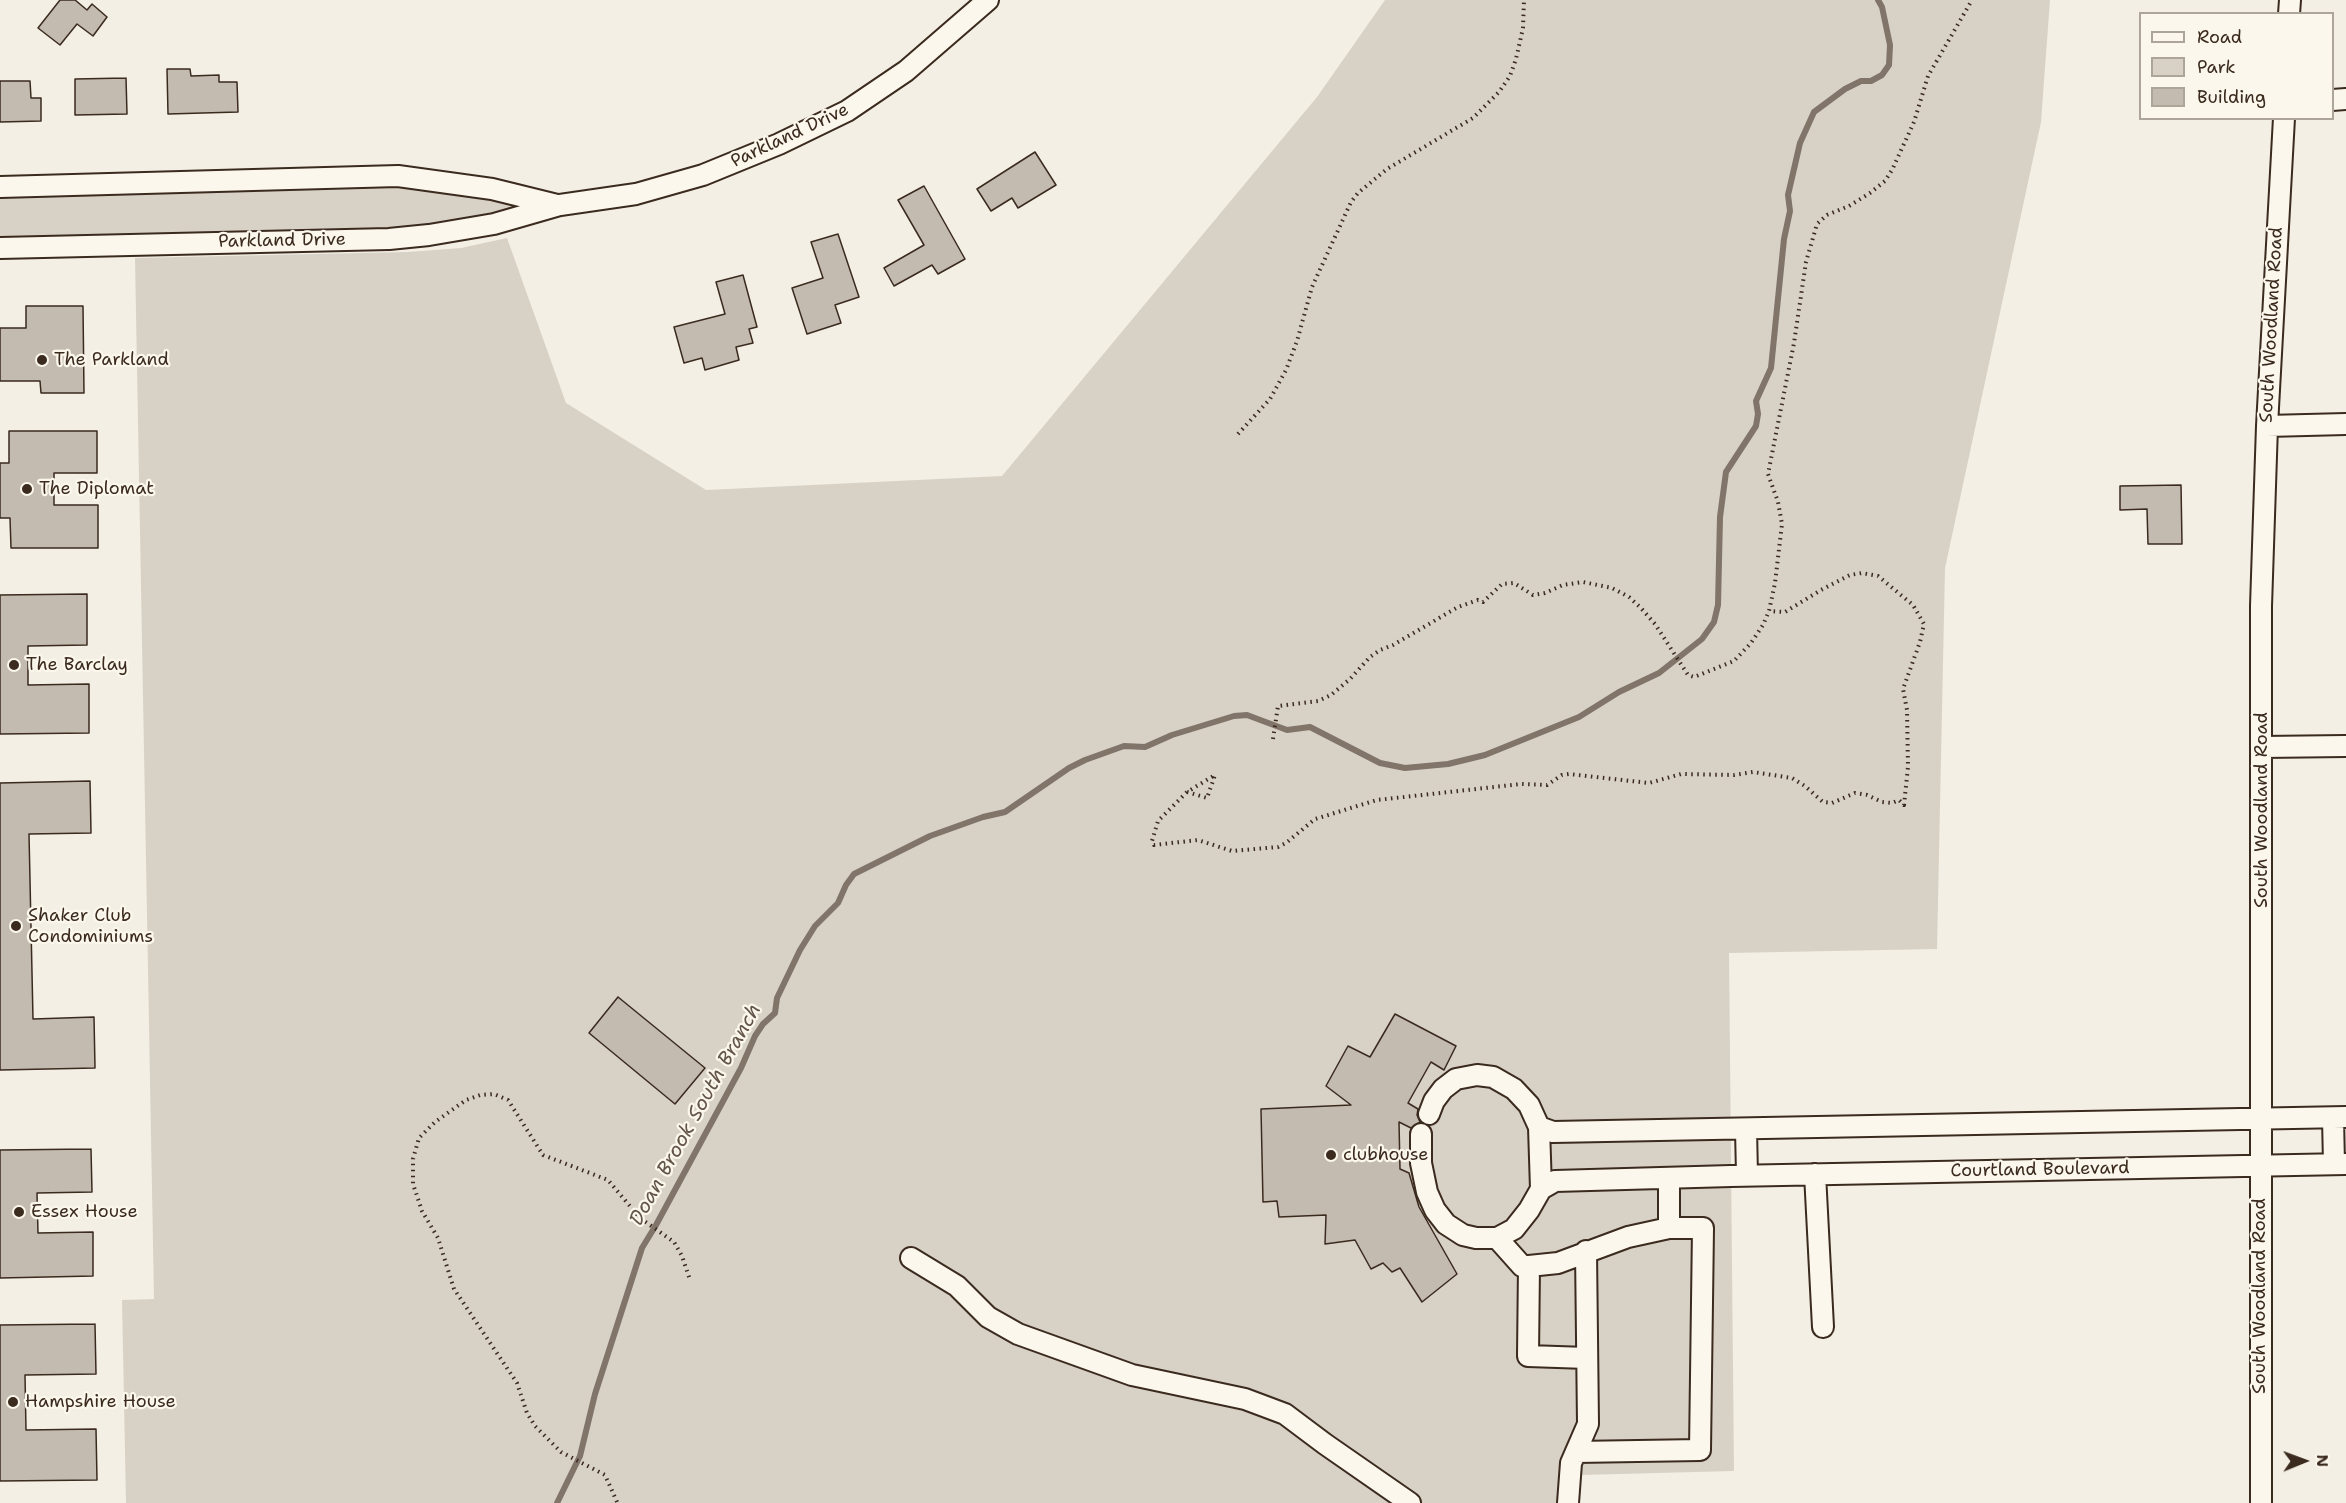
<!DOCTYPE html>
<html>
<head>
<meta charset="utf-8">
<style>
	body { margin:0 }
	#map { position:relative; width:2346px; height:1503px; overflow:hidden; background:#f3efe4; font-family:"Shantell Sans",sans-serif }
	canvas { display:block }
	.legend { position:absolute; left:2139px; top:12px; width:195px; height:108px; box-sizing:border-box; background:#fbf7ec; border:2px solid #aea59a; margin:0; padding:8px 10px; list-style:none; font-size:18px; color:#3b2a1e }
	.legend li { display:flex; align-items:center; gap:12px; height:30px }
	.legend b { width:30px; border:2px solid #aea59a }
	.north { position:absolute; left:2274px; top:1431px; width:60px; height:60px; -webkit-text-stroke:4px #fbf7ec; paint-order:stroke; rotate:89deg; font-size:16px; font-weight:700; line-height:24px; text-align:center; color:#3b2a1e }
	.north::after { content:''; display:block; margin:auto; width:21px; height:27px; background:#3b2a1e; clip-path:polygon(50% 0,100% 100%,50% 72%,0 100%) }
</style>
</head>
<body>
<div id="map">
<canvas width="2346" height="1503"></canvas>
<ul class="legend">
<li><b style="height:8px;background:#fbf7ec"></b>Road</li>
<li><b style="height:16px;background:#d8d1c6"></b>Park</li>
<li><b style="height:16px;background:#c3bbb0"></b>Building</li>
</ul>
<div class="north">N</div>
</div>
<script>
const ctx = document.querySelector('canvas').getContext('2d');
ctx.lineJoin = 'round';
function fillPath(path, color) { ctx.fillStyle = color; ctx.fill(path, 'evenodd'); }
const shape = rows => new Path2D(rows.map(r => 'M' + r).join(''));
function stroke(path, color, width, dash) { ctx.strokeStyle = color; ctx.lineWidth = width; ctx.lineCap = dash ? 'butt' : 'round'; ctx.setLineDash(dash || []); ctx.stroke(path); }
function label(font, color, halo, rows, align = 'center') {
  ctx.font = font + ' "Shantell Sans",sans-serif'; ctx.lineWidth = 4.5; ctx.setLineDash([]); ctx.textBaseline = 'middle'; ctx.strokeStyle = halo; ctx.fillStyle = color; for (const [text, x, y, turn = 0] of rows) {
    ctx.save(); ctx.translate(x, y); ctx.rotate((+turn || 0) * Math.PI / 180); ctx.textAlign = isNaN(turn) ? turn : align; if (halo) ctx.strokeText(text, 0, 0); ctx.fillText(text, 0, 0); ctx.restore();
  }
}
fillPath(shape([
	[1385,0,2050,0,2041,122,1945,568,1937,949,1729,953,1734,1471,1580,1475,1579,1503,126,1503,122,1300,154,1299,135,258,408,252,461,248,507,238,566,403,706,490,1002,476,1317,97],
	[398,176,560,205,429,235,0,248,0,187]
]), '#d8d1c6');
stroke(shape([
	[557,1503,580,1456,595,1394,642,1248,656,1225,741,1068,755,1036,763,1024,775,1013,777,998,800,950,815,926,838,903,846,885,854,874,930,836,983,817,1005,812,1069,768,1085,760,1124,746,1145,747,1172,735,1234,716,1247,715,1287,730,1310,727,1380,763,1405,768,1448,764,1485,755,1579,717,1619,692,1659,673,1702,639,1714,622,1718,605,1720,517,1726,472,1756,426,1758,414,1756,401,1771,368,1784,239,1790,211,1788,195,1800,143,1814,112,1845,89,1861,81,1871,81,1882,75,1889,65,1890,45,1882,7,1878,0]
]), '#817468', 6);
const building = shape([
	[60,0,75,0,87,10,92,4,107,17,93,36,77,24,60,45,38,28,60,0],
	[167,69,190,69,191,76,219,75,219,82,237,82,238,112,168,114,167,69],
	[126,78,127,114,75,115,75,79,126,78],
	[0,81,30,81,31,98,41,98,41,121,0,122,0,81],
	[1035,152,1056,185,1018,208,1012,198,991,211,977,189,1035,152],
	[924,186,965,259,938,274,932,265,894,286,884,268,924,245,898,200,924,186],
	[838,234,859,297,835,305,841,323,807,334,792,288,823,278,811,242,838,234],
	[743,275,757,327,749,329,753,343,736,347,739,360,705,370,702,358,684,363,674,327,725,314,716,282,743,275],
	[26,306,83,306,84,393,41,393,40,381,0,381,0,328,26,328,26,306],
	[9,431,97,431,97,473,54,473,54,505,98,505,98,548,11,548,10,518,0,518,0,463,9,463,9,431],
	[2181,485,2182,544,2148,544,2147,509,2120,510,2120,486,2181,485],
	[87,594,87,645,28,646,28,685,89,684,89,733,0,734,0,595,87,594],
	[90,781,91,833,29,834,33,1019,94,1017,95,1068,0,1070,0,783,90,781],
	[618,997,705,1068,675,1104,589,1033,618,997],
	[1395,1014,1456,1046,1444,1070,1431,1062,1408,1103,1418,1109,1417,1115,1420,1122,1411,1128,1399,1122,1400,1169,1409,1173,1419,1207,1457,1274,1422,1302,1400,1268,1392,1272,1383,1263,1371,1269,1355,1240,1325,1244,1326,1215,1279,1217,1277,1201,1263,1202,1261,1109,1351,1105,1326,1086,1348,1046,1370,1057,1395,1014],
	[91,1149,92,1192,37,1193,38,1233,93,1232,93,1276,0,1278,0,1150,91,1149],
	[95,1324,96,1374,25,1375,26,1430,96,1429,97,1480,0,1481,0,1325,95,1324]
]);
fillPath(building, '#c3bbb0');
stroke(building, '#3b2a1e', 1.5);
const minor = shape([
	[2289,14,2290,0],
	[2332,100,2346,99],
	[0,187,398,176,492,189,557,205],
	[0,248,389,239,429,235,494,224,560,205,636,194,703,175,779,144,847,111,906,71,988,0],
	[2267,426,2346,424],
	[2262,747,2346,746],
	[2333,1118,2334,1164],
	[1539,1127,1553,1132,2346,1117],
	[1746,1129,1747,1175],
	[1421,1134,1421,1163,1427,1192,1435,1210,1446,1224,1463,1235,1476,1238,1497,1238,1514,1229,1529,1210,1541,1189,1539,1127,1529,1105,1514,1089,1493,1077,1477,1075,1456,1079,1443,1089,1434,1101,1429,1114],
	[1815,1174,1823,1327],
	[1541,1189,1555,1181,1731,1176,2346,1164],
	[1497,1238,1522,1266,1529,1266,1558,1263,1628,1237,1669,1228,1669,1178],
	[911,1258,957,1286,988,1317,1018,1334,1132,1375,1245,1399,1285,1414,1325,1444,1410,1503],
	[1529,1266,1528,1356,1587,1358],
	[1576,1452,1700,1450,1703,1228,1669,1228],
	[1568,1503,1571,1463,1588,1424,1586,1251],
	[2261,1503,2261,606,2267,426,2284,118]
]);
stroke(minor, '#3b2a1e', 24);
stroke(shape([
	[1238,434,1270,399,1286,370,1297,341,1312,287,1351,202,1358,193,1387,169,1473,118,1499,92,1510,76,1516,59,1523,28,1524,0],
	[1273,739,1278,706,1318,701,1331,695,1350,679,1370,657,1380,650,1393,645,1458,607,1478,600,1483,602,1502,584,1514,583,1533,595,1545,593,1563,585,1583,582,1612,588,1629,597,1640,607,1655,624,1688,675,1694,677,1734,661,1751,643,1763,625,1769,611,1775,583,1782,524,1778,502,1768,474,1794,343,1806,262,1817,224,1827,215,1849,206,1870,193,1885,181,1892,170,1914,122,1928,76,1972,0],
	[1187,792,1207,798,1215,775,1187,792,1158,821,1152,841,1154,845,1198,840,1232,851,1278,847,1286,843,1315,819,1377,800,1521,784,1547,785,1562,775,1569,774,1649,783,1681,774,1734,775,1753,772,1792,778,1805,786,1823,802,1832,803,1855,793,1867,795,1882,802,1892,803,1899,800,1904,805,1908,767,1907,710,1903,689,1920,642,1924,624,1913,605,1878,576,1862,573,1850,575,1821,590,1785,612,1769,611],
	[617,1502,605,1475,561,1452,535,1426,527,1413,517,1383,454,1289,438,1238,422,1211,413,1184,413,1159,419,1138,435,1122,466,1100,480,1095,494,1094,508,1100,543,1155,608,1180,640,1218,674,1242,682,1256,690,1280]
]), '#3b2a1e', 4, [1.5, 4.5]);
stroke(minor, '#fbf7ec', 20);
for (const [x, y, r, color] of [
	[42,360,6,"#3b2a1e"],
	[27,489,6,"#3b2a1e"],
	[14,665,6,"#3b2a1e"],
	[16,926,6,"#3b2a1e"],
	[1331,1155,6,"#3b2a1e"],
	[19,1212,6,"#3b2a1e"],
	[13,1402,6,"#3b2a1e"]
]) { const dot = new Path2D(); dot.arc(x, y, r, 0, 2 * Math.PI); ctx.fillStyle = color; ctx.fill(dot); stroke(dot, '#fbf7ec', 2); }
label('18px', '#3b2a1e', '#fbf7ec', [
	["Parkland Drive",790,136,-25],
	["Parkland Drive",282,241,-1],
	["South Woodland Road",2272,325,-87],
	["South Woodland Road",2262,810,-90],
	["Courtland Boulevard",2040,1170,-1],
	["South Woodland Road",2260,1296,-90]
]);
label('18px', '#3b2a1e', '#fbf7ec', [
	["The Parkland",54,360],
	["The Diplomat",39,489],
	["The Barclay",26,665],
	["Shaker Club",28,916],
	["Condominiums",28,937],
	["clubhouse",1343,1155],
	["Essex House",31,1212],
	["Hampshire House",25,1402]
], 'left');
label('italic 20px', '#645549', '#fbf7ec', [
	["Doan Brook South Branch",696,1115,-61]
]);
</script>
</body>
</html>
